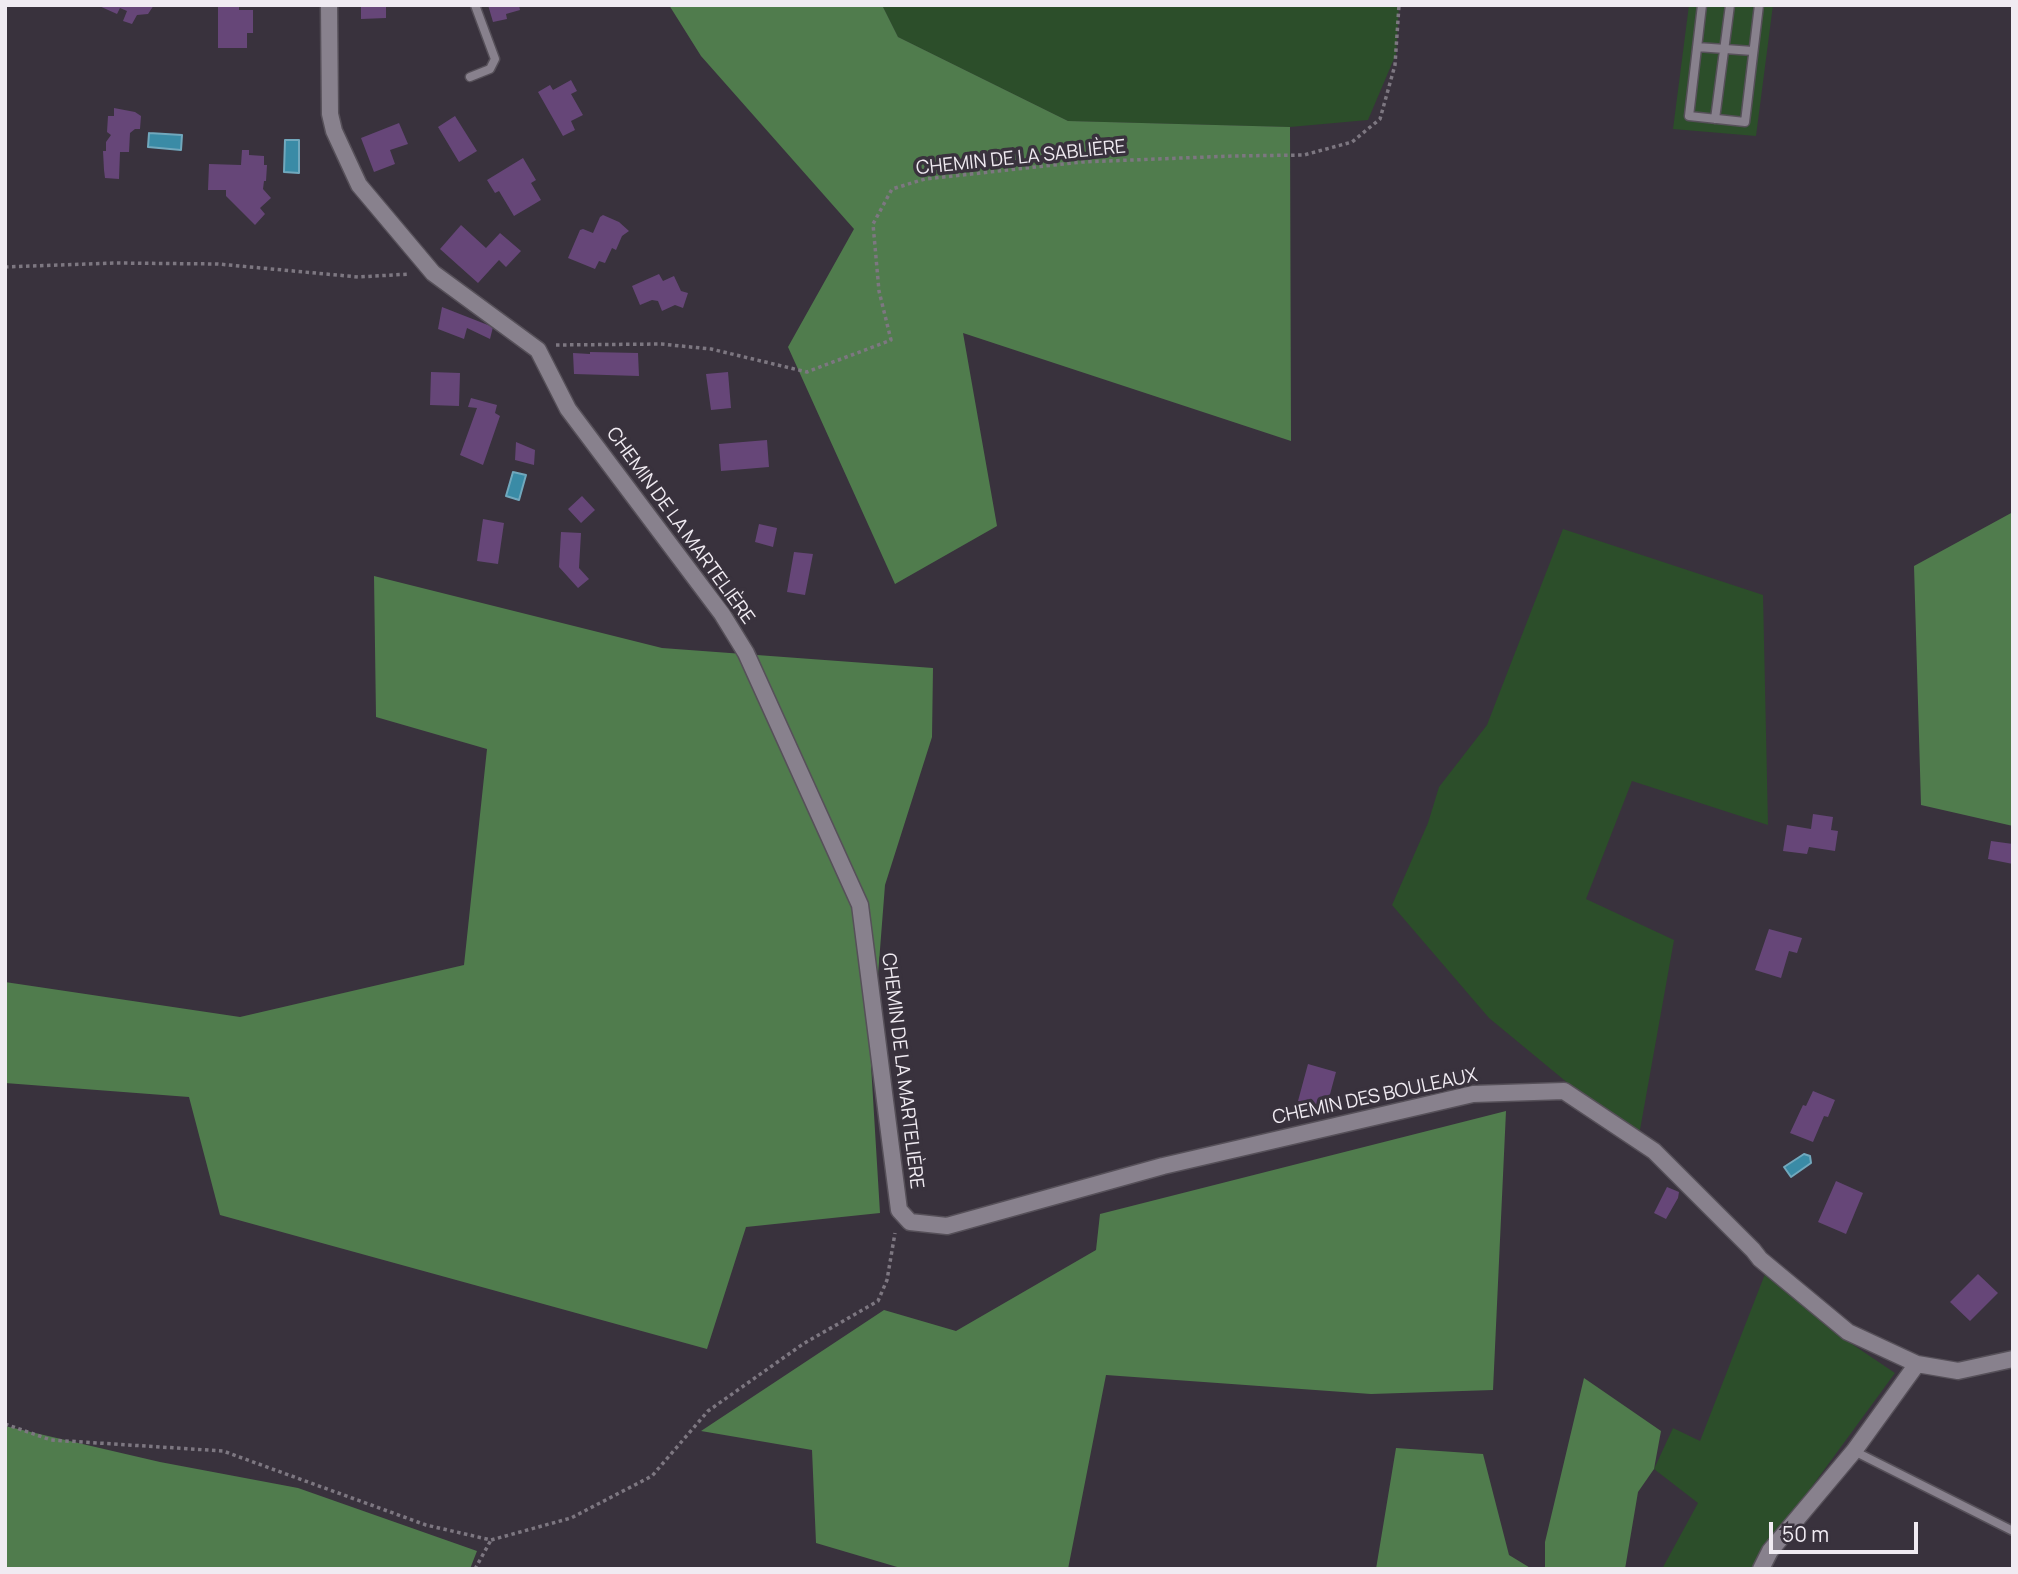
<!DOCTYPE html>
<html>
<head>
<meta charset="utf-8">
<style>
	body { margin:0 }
	#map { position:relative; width:2018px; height:1574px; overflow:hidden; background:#39323d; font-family:Manrope,sans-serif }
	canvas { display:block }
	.frame { position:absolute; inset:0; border:7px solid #f0ebf2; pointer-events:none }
	.scale { position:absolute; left:1769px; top:1522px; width:149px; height:32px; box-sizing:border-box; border:4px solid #f0ebf2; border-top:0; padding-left:9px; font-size:21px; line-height:24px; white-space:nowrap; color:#f0ebf2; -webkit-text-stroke:5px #39323d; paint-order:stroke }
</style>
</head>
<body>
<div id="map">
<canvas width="2018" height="1574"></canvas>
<div class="frame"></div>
<div class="scale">50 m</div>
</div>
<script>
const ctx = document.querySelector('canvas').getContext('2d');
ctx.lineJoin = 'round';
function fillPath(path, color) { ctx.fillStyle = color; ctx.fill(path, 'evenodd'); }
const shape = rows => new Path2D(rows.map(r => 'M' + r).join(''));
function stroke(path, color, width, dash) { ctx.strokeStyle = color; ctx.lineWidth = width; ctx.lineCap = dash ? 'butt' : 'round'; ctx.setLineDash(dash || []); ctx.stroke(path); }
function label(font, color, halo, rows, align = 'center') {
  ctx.font = font + ' Manrope,sans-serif'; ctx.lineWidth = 7; ctx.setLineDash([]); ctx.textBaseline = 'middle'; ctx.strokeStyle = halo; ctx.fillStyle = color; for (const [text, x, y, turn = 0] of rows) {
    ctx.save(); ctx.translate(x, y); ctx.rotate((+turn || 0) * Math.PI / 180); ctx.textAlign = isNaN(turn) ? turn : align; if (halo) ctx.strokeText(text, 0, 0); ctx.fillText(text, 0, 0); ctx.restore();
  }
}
fillPath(shape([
	[882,5,1399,5,1396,54,1368,120,1290,127,1068,121,898,37],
	[1689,5,1773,5,1756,136,1673,129],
	[1563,529,1763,595,1768,825,1632,781,1586,899,1674,940,1638,1141,1489,1018,1392,905,1428,823,1439,787,1487,725],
	[1765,1274,1840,1336,1895,1373,1764,1552,1754,1569,1662,1569,1698,1503,1654,1469,1673,1428,1700,1441]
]), '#2c4e2a');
fillPath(shape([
	[669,5,882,5,898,37,1068,121,1290,127,1291,441,963,333,997,526,895,584,788,347,854,229,701,56],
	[2013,512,2013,826,1921,805,1914,566],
	[374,576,662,648,933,668,932,737,885,885,871,1065,880,1213,746,1227,707,1349,220,1215,189,1097,5,1083,5,982,240,1017,464,965,487,749,376,717],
	[1506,1111,1493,1390,1371,1394,1106,1375,1068,1569,904,1569,816,1543,812,1450,701,1431,884,1310,956,1331,1096,1250,1100,1214],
	[1584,1378,1661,1431,1654,1469,1638,1492,1625,1569,1545,1569,1545,1542],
	[5,1426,160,1462,298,1488,477,1551,470,1569,5,1569],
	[1396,1448,1483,1454,1509,1555,1532,1569,1376,1569]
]), '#507c4d');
const water = shape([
	[149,133,182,135,181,150,148,147,149,133],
	[285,140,299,140,299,173,284,172,285,140],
	[513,472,526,475,519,500,506,496,513,472],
	[1804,1154,1810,1156,1811,1163,1791,1177,1784,1167,1804,1154]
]);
fillPath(water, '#3a8ba6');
stroke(water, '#71a8bd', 2);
fillPath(shape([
	[97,5,154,5,148,14,137,15,132,24,123,21,127,11,120,8,117,14],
	[218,5,239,5,239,10,253,10,253,33,247,33,247,48,218,48],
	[361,5,386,5,386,18,361,19],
	[488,5,519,5,520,10,506,14,507,19,493,22],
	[571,80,577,91,571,94,583,115,571,121,575,130,563,136,538,92,550,85,553,90],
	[114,108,135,112,141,116,140,129,135,129,130,133,129,152,120,152,119,179,105,178,104,170,103,151,106,151,106,142,111,135,107,132,108,116,114,116],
	[455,116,477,151,459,162,438,127],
	[399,123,408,144,390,150,395,164,374,172,361,138],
	[242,150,249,150,249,155,264,156,264,165,267,165,266,181,264,181,263,189,271,198,260,208,265,214,255,225,226,196,226,190,208,190,209,164,241,165],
	[523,158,536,180,531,183,541,200,514,216,499,191,495,193,487,180],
	[603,215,619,222,629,231,622,236,616,250,612,248,605,263,599,261,595,269,568,258,580,230,583,229,593,233,600,217],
	[461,225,486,248,500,233,521,251,506,267,499,260,478,283,440,249],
	[659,274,663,281,674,276,681,291,688,293,683,308,675,305,662,311,658,301,652,300,640,305,632,286],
	[442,307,493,327,490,339,467,328,464,339,438,329],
	[590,352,638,353,639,376,574,374,573,353,590,354],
	[431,372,460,373,459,406,430,405],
	[728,372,731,408,711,410,706,374],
	[471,398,497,405,495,413,500,416,483,465,460,455,477,408,468,407],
	[767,440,769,467,721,471,719,444],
	[516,442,535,450,534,465,515,460],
	[582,496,595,510,581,523,568,509],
	[483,519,504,523,498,564,477,561],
	[759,524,777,528,773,547,755,542],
	[561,532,581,533,579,568,589,579,578,588,559,567],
	[794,552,813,554,805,595,787,592],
	[1813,814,1833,817,1831,830,1838,831,1835,851,1809,847,1807,854,1783,851,1787,825,1811,829],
	[1991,841,2013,844,2013,864,1988,859],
	[1769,929,1802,938,1797,953,1789,951,1781,978,1755,970],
	[1308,1064,1336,1072,1326,1109,1298,1101],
	[1813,1091,1835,1100,1828,1117,1824,1116,1813,1142,1790,1133,1803,1105,1806,1106],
	[1836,1181,1863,1193,1846,1234,1818,1222],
	[1667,1187,1679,1192,1678,1198,1666,1219,1654,1213],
	[1978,1274,1998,1293,1970,1321,1950,1302]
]), '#664678');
const lane = shape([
	[1702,5,1689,116,1745,122,1759,5],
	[1697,47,1753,51],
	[470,77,490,69,495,59,475,5],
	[1715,119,1730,5],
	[1854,1451,2013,1531]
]);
const street = shape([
	[329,5,330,114,334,131,359,185,433,273,538,350,568,409,722,614,746,653,860,905,899,1210,910,1222,947,1226,1163,1166,1473,1094,1564,1091,1654,1151,1753,1250,1760,1259,1848,1332,1917,1364,1958,1371,2013,1359],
	[1761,1569,1770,1551,1854,1451,1917,1364]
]);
stroke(lane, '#565059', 11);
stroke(street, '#565059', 19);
stroke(shape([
	[5,267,116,263,218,264,358,277,410,274],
	[556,345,661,344,711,349,807,372,891,340,879,291,873,224,892,189,925,179,1082,162,1232,156,1304,155,1352,142,1380,119,1395,65,1399,5],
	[5,1424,51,1440,223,1451,426,1525,491,1540,571,1518,652,1476,708,1411,803,1344,878,1301,887,1280,895,1233],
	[475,1569,491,1540]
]), '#7d7781', 3.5, [3.5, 3.5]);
stroke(lane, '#88818d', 8);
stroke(street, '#88818d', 16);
label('19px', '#f0ebf2', '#39323d', [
	["CHEMIN DE LA SABLIÈRE",1021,158,-6],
	["CHEMIN DE LA MARTELIÈRE",680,526,54],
	["CHEMIN DE LA MARTELIÈRE",902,1071,83],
	["CHEMIN DES BOULEAUX",1375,1097,-12]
]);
</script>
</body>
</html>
